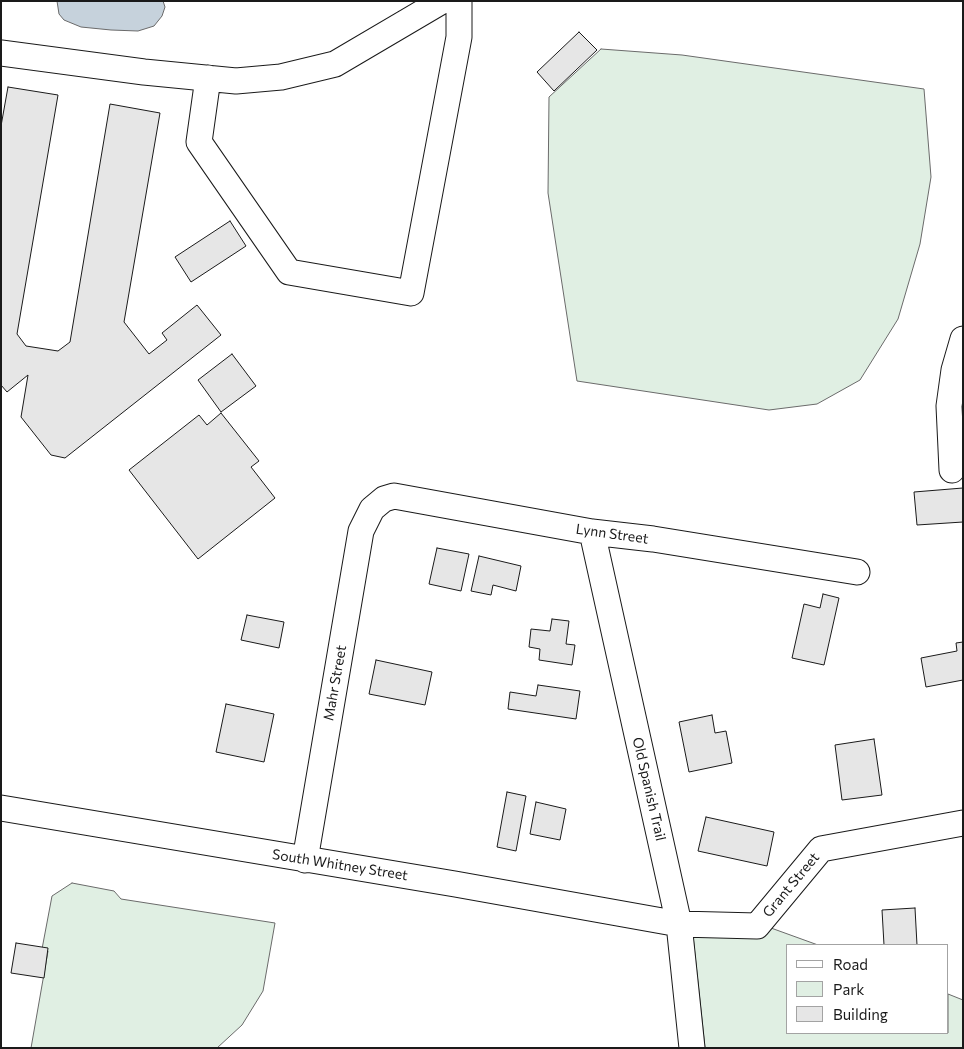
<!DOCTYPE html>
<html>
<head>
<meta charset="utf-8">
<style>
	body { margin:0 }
	#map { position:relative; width:964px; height:1049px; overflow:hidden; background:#fff; font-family:Commissioner,sans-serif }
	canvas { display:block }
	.frame { position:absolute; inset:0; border:2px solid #1a1a1a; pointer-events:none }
	.legend { position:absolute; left:786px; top:944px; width:162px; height:90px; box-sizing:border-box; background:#fff; border:1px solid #a3a3a3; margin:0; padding:6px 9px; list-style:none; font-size:15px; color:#1a1a1a }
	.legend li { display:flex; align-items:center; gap:10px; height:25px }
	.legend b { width:25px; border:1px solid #a3a3a3 }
</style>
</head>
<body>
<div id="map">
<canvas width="964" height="1049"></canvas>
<div class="frame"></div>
<ul class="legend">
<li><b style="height:6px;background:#fff"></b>Road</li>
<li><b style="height:14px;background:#e0efe3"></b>Park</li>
<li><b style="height:14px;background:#e6e6e6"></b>Building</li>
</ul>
</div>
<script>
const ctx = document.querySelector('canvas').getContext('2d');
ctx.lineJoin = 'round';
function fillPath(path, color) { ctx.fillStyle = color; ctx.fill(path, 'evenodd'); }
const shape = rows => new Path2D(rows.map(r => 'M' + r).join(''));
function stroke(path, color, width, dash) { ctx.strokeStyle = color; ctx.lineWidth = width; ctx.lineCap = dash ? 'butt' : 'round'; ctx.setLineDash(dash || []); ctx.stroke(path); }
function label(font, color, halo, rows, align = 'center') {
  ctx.font = font + ' Commissioner,sans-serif'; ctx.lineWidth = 4; ctx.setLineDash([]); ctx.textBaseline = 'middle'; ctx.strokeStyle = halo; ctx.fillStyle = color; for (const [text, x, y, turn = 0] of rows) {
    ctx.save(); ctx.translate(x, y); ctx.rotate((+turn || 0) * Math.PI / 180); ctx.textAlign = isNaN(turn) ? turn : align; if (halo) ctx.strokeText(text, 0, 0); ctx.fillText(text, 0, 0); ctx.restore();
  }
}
const green = shape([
	[601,49,682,55,924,89,931,177,920,244,898,319,860,380,817,404,769,410,577,381,548,193,549,97,601,49],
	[72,883,114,891,121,899,275,923,263,991,242,1025,217,1048,31,1048,48,951,42,949,52,896,72,883],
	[771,928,818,945,788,945,788,1033,948,1033,948,994,963,1000,963,1048,705,1048,693,936,771,928]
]);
fillPath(green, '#e0efe3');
stroke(green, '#6a6a6a', 1);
const water = shape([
	[57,1,163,1,165,7,162,16,154,26,138,31,111,30,81,27,64,20,59,14,57,1]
]);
fillPath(water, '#c6d2dc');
stroke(water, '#6a6a6a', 1);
const building = shape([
	[579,32,597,50,554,91,537,72,579,32],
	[8,87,58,95,17,334,26,346,58,351,70,342,110,104,160,113,124,322,149,354,167,340,162,333,197,305,221,335,65,458,51,455,21,417,28,375,7,392,1,385,1,126,8,87],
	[230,221,246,246,191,282,175,257,230,221],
	[232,354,256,386,221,412,198,380,232,354],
	[221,413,259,461,251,467,275,498,198,559,129,470,199,415,207,425,221,413],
	[963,488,963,522,917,525,914,492,963,488],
	[437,548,469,554,461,591,429,584,437,548],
	[479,556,521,566,516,591,493,585,491,595,471,591,479,556],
	[823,594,839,598,824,665,792,658,804,604,820,608,823,594],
	[247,615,284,622,279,648,241,640,247,615],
	[552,619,569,621,566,644,575,645,572,665,539,660,540,649,529,647,531,629,550,631,552,619],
	[963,642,963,680,926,687,921,658,957,651,956,643,963,642],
	[376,660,432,672,425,705,369,694,376,660],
	[538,685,580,691,576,719,508,709,510,692,536,696,538,685],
	[226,704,274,714,264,762,216,752,226,704],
	[712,715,715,733,726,731,732,763,689,772,679,722,712,715],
	[874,739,882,795,842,800,835,745,874,739],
	[507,792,526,796,516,851,497,847,507,792],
	[536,802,566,809,560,840,530,834,536,802],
	[706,817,774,832,767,866,698,851,706,817],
	[915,908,917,945,884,945,882,910,915,908],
	[16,943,48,948,44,978,11,973,16,943]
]);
fillPath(building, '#e6e6e6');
stroke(building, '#1a1a1a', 1);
const minor = shape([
	[1,53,144,72,236,81,281,77,335,64,442,1],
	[208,78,199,142,289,272,411,293,459,37,459,1],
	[952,470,949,406,954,370,963,339],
	[592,532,679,924,692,1048],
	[1,808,455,884,679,924,757,926,821,849,963,823],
	[305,860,361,531,372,509,384,499,394,496,592,532,653,539,857,572]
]);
stroke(minor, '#1a1a1a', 27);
stroke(minor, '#fff', 25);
label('14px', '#1a1a1a', '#fff', [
	["Lynn Street",612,534,8],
	["Mahr Street",335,683,-80],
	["Old Spanish Trail",649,789,77],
	["South Whitney Street",340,865,9],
	["Grant Street",791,885,-50]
]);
</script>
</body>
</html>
